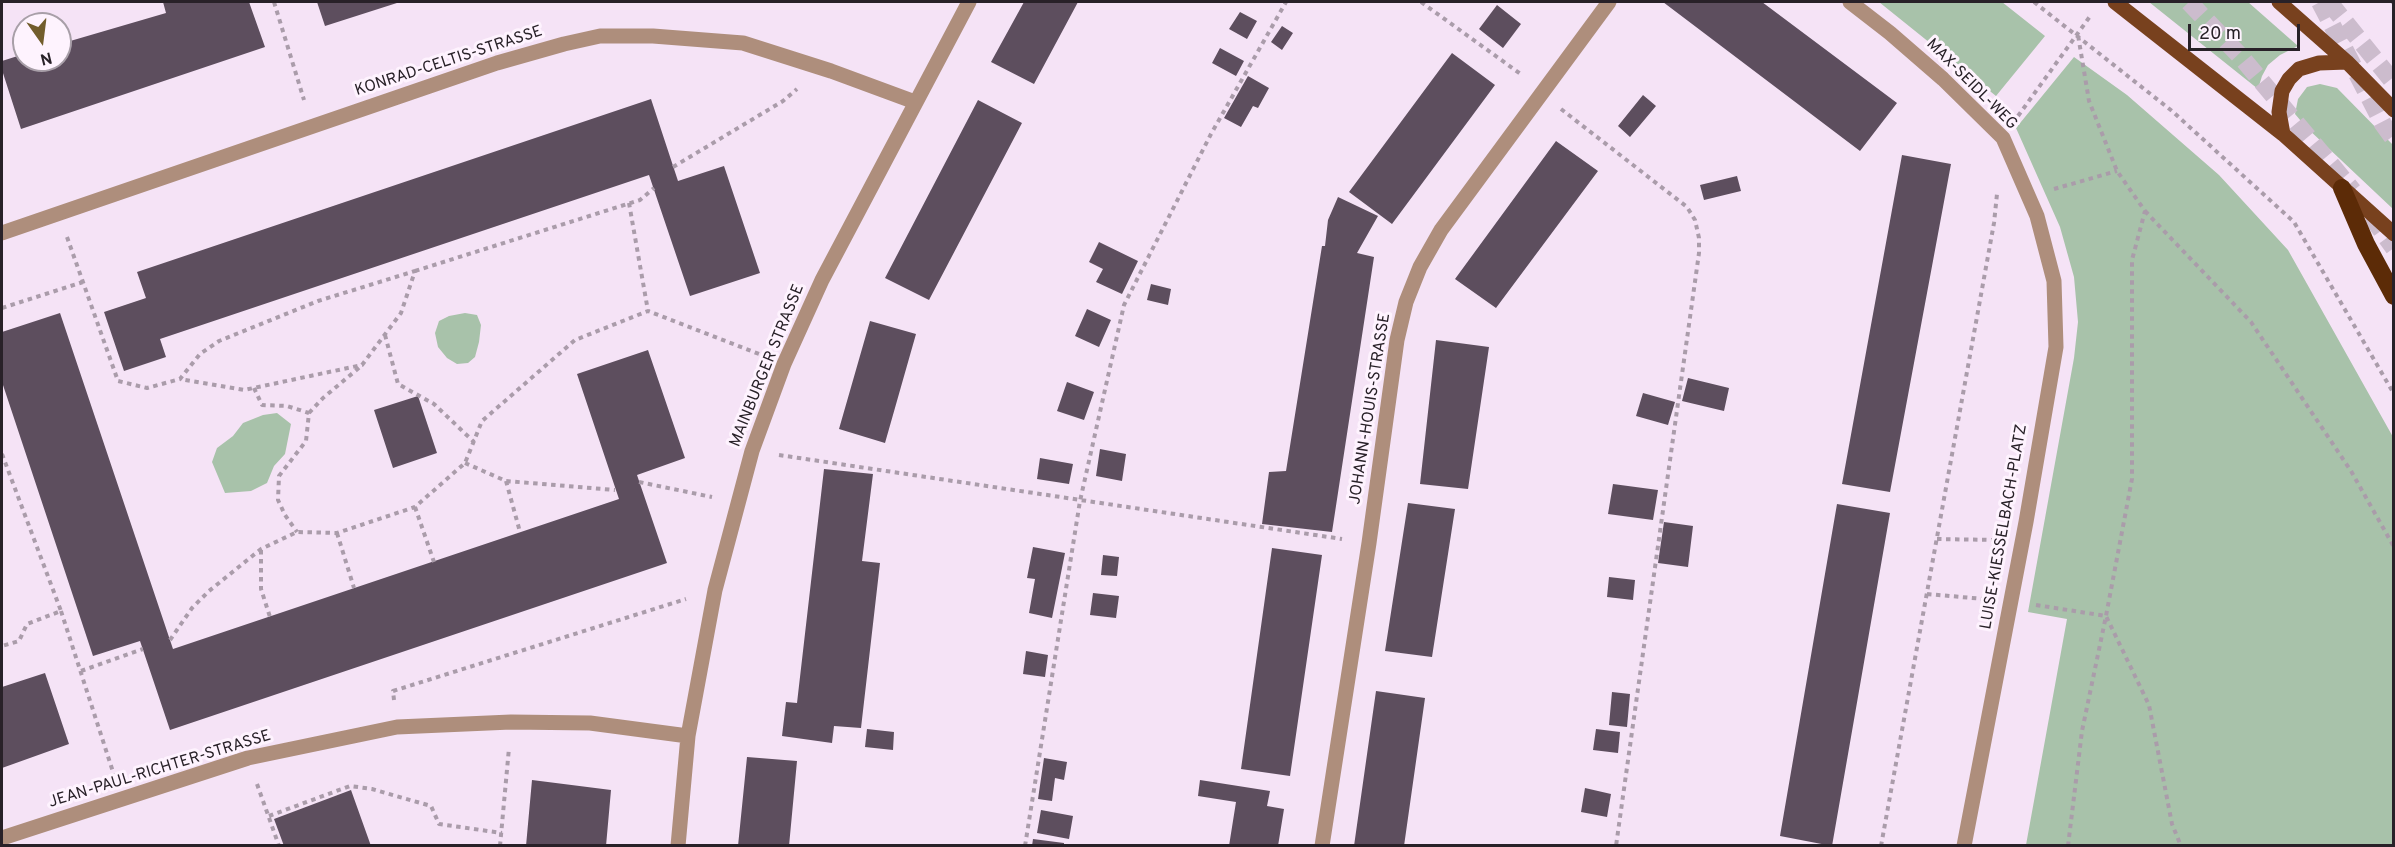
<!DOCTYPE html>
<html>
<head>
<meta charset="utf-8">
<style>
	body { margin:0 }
	#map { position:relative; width:2395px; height:847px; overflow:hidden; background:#f5e3f6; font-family:Overpass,sans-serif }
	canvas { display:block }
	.frame { position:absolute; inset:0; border:3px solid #282128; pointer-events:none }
	.north { position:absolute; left:12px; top:12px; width:60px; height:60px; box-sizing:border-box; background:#fef3fe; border:2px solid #a89fa8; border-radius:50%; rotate:166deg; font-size:16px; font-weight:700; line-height:24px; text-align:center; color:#282128 }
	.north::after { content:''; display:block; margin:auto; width:21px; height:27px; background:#725d2c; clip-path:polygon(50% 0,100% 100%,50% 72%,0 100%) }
	.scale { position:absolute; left:2188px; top:24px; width:112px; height:27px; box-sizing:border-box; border:3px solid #282128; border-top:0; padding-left:8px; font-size:18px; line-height:21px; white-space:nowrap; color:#282128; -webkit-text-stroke:4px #fef3fe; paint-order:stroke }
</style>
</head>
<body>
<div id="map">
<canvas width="2395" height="847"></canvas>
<div class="frame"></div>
<div class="north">N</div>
<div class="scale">20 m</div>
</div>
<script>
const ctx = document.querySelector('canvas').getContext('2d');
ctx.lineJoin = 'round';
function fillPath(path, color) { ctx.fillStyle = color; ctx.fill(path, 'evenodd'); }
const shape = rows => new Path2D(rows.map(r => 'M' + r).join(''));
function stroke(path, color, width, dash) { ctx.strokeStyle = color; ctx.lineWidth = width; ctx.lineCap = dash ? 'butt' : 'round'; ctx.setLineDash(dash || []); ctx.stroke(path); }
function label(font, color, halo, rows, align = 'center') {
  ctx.font = font + ' Overpass,sans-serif'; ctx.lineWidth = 6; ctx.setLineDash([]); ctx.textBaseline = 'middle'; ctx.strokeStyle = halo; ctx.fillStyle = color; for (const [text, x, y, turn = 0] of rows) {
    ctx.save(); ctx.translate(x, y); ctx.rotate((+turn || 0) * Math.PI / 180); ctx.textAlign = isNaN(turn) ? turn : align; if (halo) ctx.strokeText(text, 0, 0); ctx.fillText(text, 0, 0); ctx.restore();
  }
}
fillPath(shape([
	[1879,2,2002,2,2045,36,1996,96],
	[2149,2,2248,2,2298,46,2280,55,2268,65,2262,76,2258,89],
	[2074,57,2127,95,2219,175,2288,250,2393,437,2393,845,2026,845,2067,619,2028,612,2074,358,2078,322,2074,277,2060,227,2016,128],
	[2320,84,2337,88,2393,145,2393,209,2306,127,2295,114,2298,99,2307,87],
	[465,313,477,315,481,325,479,342,475,357,468,363,457,364,447,358,438,347,435,333,439,321,449,316],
	[277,413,291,424,285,454,274,466,267,483,251,491,225,493,212,462,217,448,233,436,243,423,263,415]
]), '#a8c2aa');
fillPath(shape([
	[163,2,249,2,265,47,21,129,2,70,2,61,24,54,24,60,60,60,60,44,166,13],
	[317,2,400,2,325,26],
	[1024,2,1078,2,1034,84,991,62],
	[1663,2,1762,2,1897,103,1860,151],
	[1497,5,1521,24,1503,48,1479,29],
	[1240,12,1257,21,1247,39,1229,29],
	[1282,26,1293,33,1282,50,1271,42],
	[1220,48,1244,61,1236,76,1212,63],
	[1452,53,1495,85,1392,224,1349,192],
	[1248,76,1269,88,1258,108,1253,106,1241,127,1224,118],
	[1643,95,1656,106,1630,137,1618,126],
	[651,99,678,181,724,166,760,273,690,296,649,175,160,339,166,357,124,371,104,312,146,298,137,272],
	[978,100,1022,123,929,300,885,278],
	[1556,141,1598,171,1496,308,1455,279],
	[1902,155,1951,164,1890,492,1842,484],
	[1737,176,1741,191,1704,200,1700,185],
	[1338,197,1378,216,1357,253,1374,257,1332,532,1262,524,1269,472,1286,471,1322,246,1325,246,1328,220],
	[1099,242,1138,261,1122,294,1096,282,1103,269,1089,262],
	[1151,284,1171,289,1168,305,1147,300],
	[1087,309,1111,320,1099,347,1075,336],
	[60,313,173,649,619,499,577,374,648,350,685,458,637,475,667,563,170,730,140,641,93,656,2,382,2,332],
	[870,321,916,334,885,443,839,429],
	[1436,340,1489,347,1468,489,1420,484],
	[1688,378,1729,388,1724,411,1682,401],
	[1067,382,1094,392,1084,420,1057,411],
	[1643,393,1675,402,1668,425,1636,416],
	[418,396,437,453,393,468,374,410],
	[1100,449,1126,454,1122,481,1096,476],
	[1040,458,1073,464,1069,484,1037,479],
	[824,469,873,474,862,561,880,563,861,728,834,726,832,743,782,736,786,702,797,703],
	[1613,484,1658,490,1653,520,1608,514],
	[1408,503,1455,509,1432,657,1385,651],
	[1837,504,1890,513,1832,846,1780,836],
	[1664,522,1693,526,1688,567,1658,563],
	[1033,547,1065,553,1052,618,1029,613,1035,579,1027,578],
	[1272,548,1322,555,1290,776,1241,769],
	[1103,555,1119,557,1117,576,1101,575],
	[1609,577,1635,580,1633,600,1607,597],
	[1093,593,1119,596,1116,618,1090,615],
	[1026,651,1048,655,1045,677,1023,674],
	[45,673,69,744,2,768,2,687],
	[1376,691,1425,698,1404,846,1354,846],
	[1612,692,1630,694,1627,727,1609,725],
	[867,729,894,732,893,750,865,747],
	[1596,729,1620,732,1618,753,1593,750],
	[747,757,797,761,789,846,738,846],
	[1044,758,1067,762,1064,780,1055,778,1052,801,1038,799],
	[532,780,611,790,606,846,526,846],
	[1200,780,1270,791,1267,806,1284,809,1278,846,1229,846,1236,802,1198,796],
	[1585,788,1611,794,1607,817,1581,812],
	[351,790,371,846,284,846,274,819],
	[1041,810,1073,816,1069,839,1037,833],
	[1033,839,1064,843,1064,846,1032,846]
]), '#5d4e5e');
stroke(shape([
	[2189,2,2242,58,2353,191],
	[2320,2,2383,124,2394,139],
	[2329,2,2394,83],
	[2371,216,2394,248]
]), '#ccbccd', 18, [18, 9]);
stroke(shape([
	[274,2,304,100],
	[1421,2,1522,75],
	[2034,2,2172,111,2294,222,2394,394],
	[2392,2,2394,3],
	[1561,109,1687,207,1695,220,1699,238,1699,253,1616,846],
	[2018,116,2091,15],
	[673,167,783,101,797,89],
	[2054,189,2117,171],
	[629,203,648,311],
	[2145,211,2251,322,2351,471,2394,547],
	[67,237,118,381,147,388,180,379,200,354,219,341,318,301,415,271,401,313,362,365,244,390,180,379],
	[415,271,640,200,654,188],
	[2,308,83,282],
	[385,335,398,384,434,404,474,442],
	[254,388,262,405,287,406,309,413,306,441,279,476,278,500,285,515,297,532],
	[309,413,323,398,360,367],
	[2,454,61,611,27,624,19,641,2,646],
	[779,455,1342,539],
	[465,463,506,481,615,490],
	[506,481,520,532],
	[639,482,712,497],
	[415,507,434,562],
	[337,533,354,588],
	[1937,539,1996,540],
	[261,550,261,589,270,617],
	[1927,594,1984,599],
	[2036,605,2106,616,2149,705,2172,824,2181,846],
	[61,611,114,775],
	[170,640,192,608,209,591,261,549,297,532,337,533,415,507,465,463,482,421,575,340,648,311,759,354],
	[81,671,143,649],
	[394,700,393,691,686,599],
	[257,784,279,846],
	[269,816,350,786,372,789,431,806,439,824,502,833],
	[500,846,509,748],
	[1025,846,1080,501,1124,305,1211,134,1286,2],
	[1881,846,1994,223,1997,194],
	[2068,846,2082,731,2106,616,2132,479,2132,260,2145,211,2117,171,2089,101,2078,35]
]), '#aa9caa', 4, [4.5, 4.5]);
stroke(shape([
	[1850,2,1890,33,1943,79,2003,138,2037,216,2054,281,2056,347,2026,522,1964,846],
	[2,233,497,63,564,44,600,36,653,36,743,43,831,71,915,102],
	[2,838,248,758,397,727,511,722,590,723,688,736],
	[678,846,688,736,715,590,752,451,784,364,822,280,969,2],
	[1322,846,1369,543,1397,340,1406,302,1420,267,1441,230,1609,2]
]), '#ae8e7c', 15);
stroke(shape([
	[2115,2,2283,134,2394,234],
	[2279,2,2347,62,2394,110],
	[2283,134,2279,112,2282,91,2289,79,2299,69,2319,63,2347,62]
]), '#78411e', 15);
stroke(shape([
	[2342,188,2366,244,2394,296]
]), '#5c2b07', 18);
label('16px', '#282128', '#fef3fe', [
	["KONRAD-CELTIS-STRASSE",449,62,-18],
	["MAX-SEIDL-WEG",1971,85,45],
	["MAINBURGER STRASSE",768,366,-68],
	["JOHANN-HOUIS-STRASSE",1371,409,-81],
	["LUISE-KIESSELBACH-PLATZ",2005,527,-80],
	["JEAN-PAUL-RICHTER-STRASSE",160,770,-17]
]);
</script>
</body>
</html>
